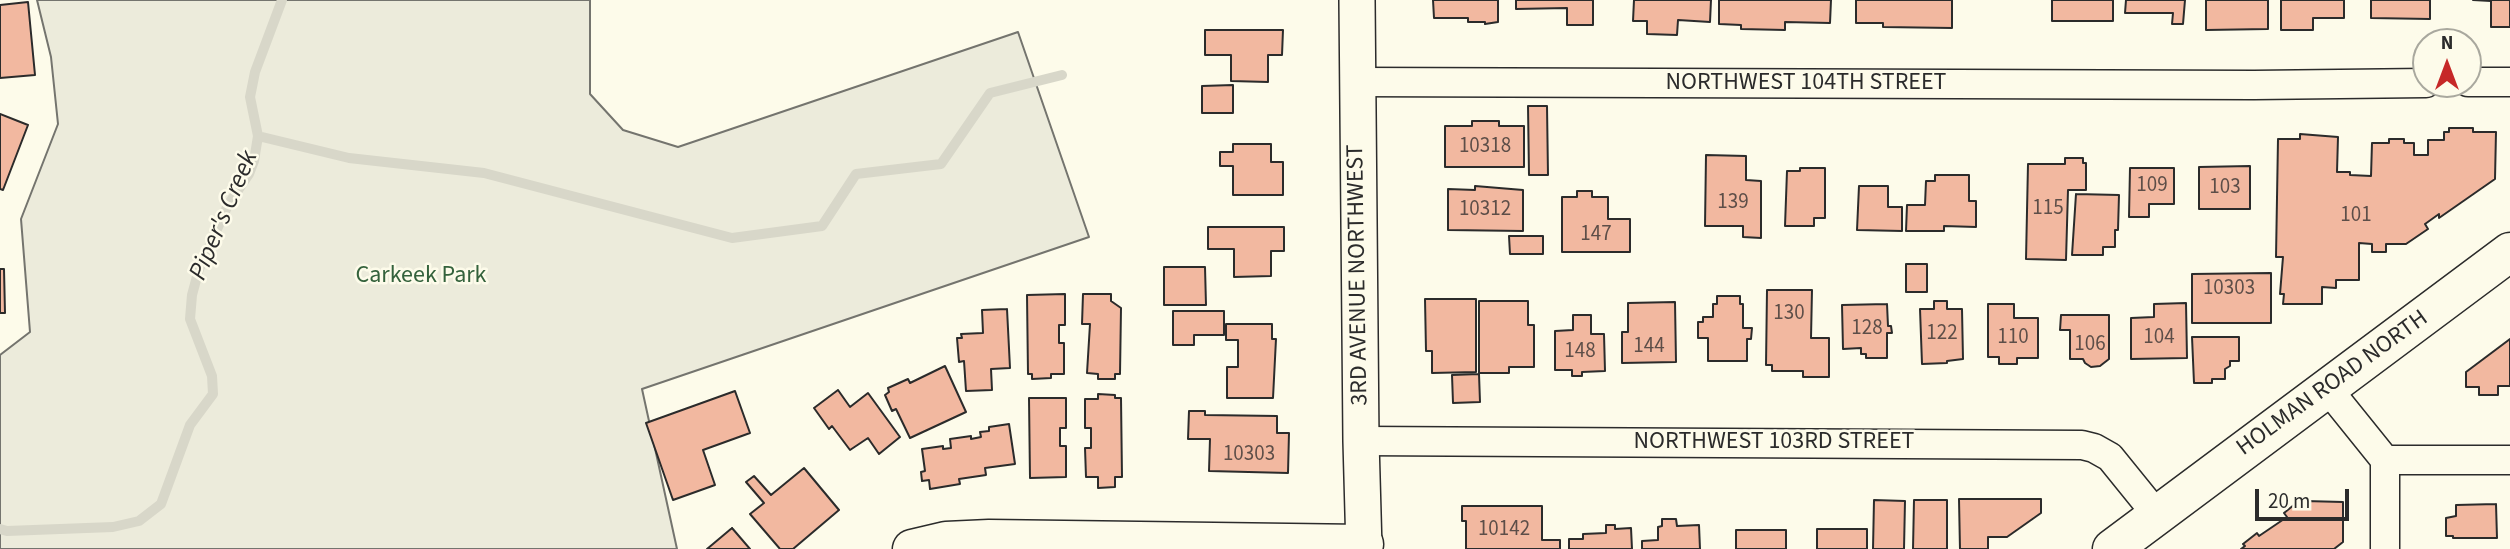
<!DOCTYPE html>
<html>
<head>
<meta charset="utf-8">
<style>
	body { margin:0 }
	#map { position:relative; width:2510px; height:549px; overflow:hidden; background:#fdfbea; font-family:"Source Sans 3",sans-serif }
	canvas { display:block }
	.north { position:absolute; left:2412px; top:28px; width:70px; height:70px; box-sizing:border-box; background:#fdfbea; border:2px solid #a9a89e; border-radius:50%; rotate:0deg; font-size:19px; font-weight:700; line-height:28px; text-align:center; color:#2b2b2b }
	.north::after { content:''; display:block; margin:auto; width:24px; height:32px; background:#c62828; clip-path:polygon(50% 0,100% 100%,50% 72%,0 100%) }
	.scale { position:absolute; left:2255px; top:489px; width:94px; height:32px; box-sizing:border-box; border:4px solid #2b2b2b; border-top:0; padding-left:9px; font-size:21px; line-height:24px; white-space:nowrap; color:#2b2b2b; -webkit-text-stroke:5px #fdfbea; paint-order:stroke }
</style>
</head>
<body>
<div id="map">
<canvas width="2510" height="549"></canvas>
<div class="north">N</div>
<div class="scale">20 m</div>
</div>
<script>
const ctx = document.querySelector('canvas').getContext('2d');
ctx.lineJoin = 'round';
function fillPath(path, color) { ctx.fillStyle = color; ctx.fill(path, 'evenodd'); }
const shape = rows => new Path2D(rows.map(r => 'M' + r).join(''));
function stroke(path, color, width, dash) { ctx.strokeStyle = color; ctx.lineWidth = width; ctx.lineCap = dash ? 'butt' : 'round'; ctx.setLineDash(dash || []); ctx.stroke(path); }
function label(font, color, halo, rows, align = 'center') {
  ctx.font = font + ' "Source Sans 3",sans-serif'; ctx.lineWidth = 5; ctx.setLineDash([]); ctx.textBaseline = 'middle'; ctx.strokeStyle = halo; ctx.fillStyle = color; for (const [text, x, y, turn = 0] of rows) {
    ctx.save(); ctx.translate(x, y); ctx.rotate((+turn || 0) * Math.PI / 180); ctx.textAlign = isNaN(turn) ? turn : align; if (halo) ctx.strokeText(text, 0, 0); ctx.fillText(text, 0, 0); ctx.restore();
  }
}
const green = shape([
	[37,0,590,0,590,94,623,130,678,147,1018,32,1089,237,642,389,677,549,0,549,0,355,30,332,21,219,58,124,51,57,37,0]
]);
fillPath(green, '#ecebdb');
stroke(green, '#74746e', 2);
stroke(shape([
	[258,136,349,158,484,173,732,238,822,226,856,174,941,164,990,93,1062,75],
	[0,529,7,531,113,527,139,521,161,504,190,425,213,394,212,376,190,319,192,295,199,269,228,205,249,174,254,161,258,136,250,97,255,72,282,0]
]), '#d8d7c9', 10);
const building = shape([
	[1433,0,1498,0,1498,22,1485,24,1485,22,1468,22,1468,18,1434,18,1433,0],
	[1516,0,1593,0,1593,25,1567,25,1567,8,1516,9,1516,0],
	[1634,0,1711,0,1710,22,1678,20,1677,35,1647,34,1647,21,1633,21,1634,0],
	[1719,0,1831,0,1830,23,1785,22,1785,30,1741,29,1741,25,1719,24,1719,0],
	[1856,0,1952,0,1952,28,1883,27,1883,23,1856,23,1856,0],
	[2052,0,2113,0,2113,21,2052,21,2052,0],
	[2126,0,2185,0,2183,24,2172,24,2173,13,2125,13,2126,0],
	[2206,0,2268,0,2268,29,2206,30,2206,0],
	[2281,0,2344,0,2344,18,2313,18,2313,30,2281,30,2281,0],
	[2371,0,2430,0,2430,19,2371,18,2371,0],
	[2473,0,2510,0,2510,27,2491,27,2491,1,2473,0],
	[28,2,35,75,0,78,0,5,28,2],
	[1205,30,1283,30,1282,55,1268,55,1268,82,1231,81,1231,55,1205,55,1205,30],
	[1233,85,1233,113,1202,113,1202,86,1233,85],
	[1528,106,1547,106,1548,175,1529,175,1528,106],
	[0,114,28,125,3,190,0,189,0,114],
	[1472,121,1499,121,1499,126,1524,126,1524,167,1445,167,1445,126,1472,126,1472,121],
	[2449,128,2473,128,2473,132,2496,132,2495,179,2439,218,2439,214,2425,224,2428,229,2406,244,2386,244,2386,252,2372,252,2372,244,2359,243,2359,280,2336,280,2336,288,2322,287,2322,304,2283,304,2284,294,2280,294,2283,257,2276,257,2278,139,2300,139,2300,134,2338,137,2337,172,2350,172,2350,175,2371,176,2372,143,2389,143,2389,139,2404,139,2404,143,2414,143,2414,155,2428,155,2428,140,2444,140,2444,132,2449,132,2449,128],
	[1233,144,1271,144,1271,162,1283,162,1283,195,1233,195,1233,166,1220,166,1220,152,1233,152,1233,144],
	[1706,155,1746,156,1746,180,1761,181,1761,238,1743,237,1743,226,1705,226,1706,155],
	[2065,158,2083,158,2083,163,2086,163,2086,190,2068,190,2066,260,2026,259,2028,164,2065,164,2065,158],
	[2250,166,2250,209,2199,209,2199,167,2250,166],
	[1800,168,1825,168,1825,218,1814,218,1814,226,1785,226,1787,171,1800,171,1800,168],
	[2130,168,2174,168,2174,204,2149,204,2149,217,2129,217,2130,168],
	[1935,175,1969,175,1969,201,1976,201,1976,227,1944,226,1944,231,1906,231,1907,205,1925,205,1926,181,1935,181,1935,175],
	[1475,186,1523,190,1523,231,1448,230,1448,189,1475,190,1475,186],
	[1859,186,1888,186,1888,207,1902,207,1902,231,1857,230,1859,186],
	[1577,191,1592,191,1592,197,1608,197,1608,219,1630,219,1630,252,1562,252,1562,197,1577,197,1577,191],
	[2076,194,2119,195,2118,230,2115,230,2115,247,2103,247,2103,255,2072,255,2076,194],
	[1208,227,1284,227,1284,251,1271,251,1271,276,1234,277,1234,249,1208,249,1208,227],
	[1509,236,1543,236,1543,254,1510,254,1509,236],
	[1906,264,1927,264,1927,292,1906,292,1906,264],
	[1164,267,1205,267,1206,305,1164,305,1164,267],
	[0,269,4,269,5,313,0,313,0,269],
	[2271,273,2271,323,2192,323,2192,274,2271,273],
	[1767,290,1812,290,1811,338,1829,338,1829,377,1803,377,1803,371,1772,371,1772,365,1766,365,1767,290],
	[1065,294,1065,325,1059,325,1059,343,1064,343,1064,374,1051,374,1051,378,1032,379,1032,374,1028,374,1027,295,1065,294],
	[1083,294,1111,294,1111,301,1121,308,1120,374,1115,374,1115,379,1098,379,1098,374,1087,373,1090,324,1082,324,1083,294],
	[1717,296,1740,296,1740,304,1743,304,1743,328,1752,328,1751,339,1747,339,1747,361,1708,361,1708,338,1698,338,1698,322,1703,322,1703,317,1713,317,1713,304,1717,304,1717,296],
	[1425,299,1476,299,1476,372,1432,373,1432,351,1426,351,1425,299],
	[1479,301,1528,301,1528,325,1534,325,1534,367,1509,367,1509,373,1479,373,1479,301],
	[1934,301,1947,301,1947,309,1962,309,1963,359,1947,361,1947,363,1922,364,1920,309,1934,309,1934,301],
	[1675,302,1676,362,1622,363,1622,332,1628,332,1628,303,1675,302],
	[2186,303,2187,358,2131,359,2131,318,2154,317,2154,304,2186,303],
	[1887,304,1888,326,1891,326,1892,333,1887,333,1887,358,1866,358,1866,354,1861,354,1861,348,1843,349,1842,305,1887,304],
	[1988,304,2014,304,2014,318,2038,318,2038,358,2017,358,2017,364,1999,364,1999,357,1988,357,1988,304],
	[1007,309,1010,368,991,369,992,390,966,391,964,361,959,362,957,338,962,338,961,334,983,333,982,310,1007,309],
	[1173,311,1224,311,1224,335,1194,335,1194,345,1173,345,1173,311],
	[1573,315,1591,315,1591,334,1604,334,1605,371,1582,372,1582,376,1572,376,1572,370,1555,370,1555,331,1573,330,1573,315],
	[2061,315,2109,315,2109,359,2100,366,2091,367,2085,363,2083,359,2070,359,2070,330,2060,330,2061,315],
	[1226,324,1272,324,1272,339,1276,339,1273,398,1227,398,1227,367,1238,367,1238,340,1226,340,1226,324],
	[2192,337,2239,337,2239,361,2230,361,2230,366,2225,369,2225,379,2212,379,2212,383,2194,383,2192,337],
	[2510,339,2510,386,2498,386,2498,395,2479,395,2479,387,2466,387,2466,372,2510,339],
	[945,366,966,412,910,438,896,409,892,411,885,395,889,392,888,388,908,379,910,383,945,366],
	[1479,374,1480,402,1453,403,1452,375,1479,374],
	[838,390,850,407,868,393,900,437,879,454,868,438,850,450,832,426,829,429,814,408,838,390],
	[735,391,750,433,703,450,715,485,673,500,646,423,735,391],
	[1098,394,1115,395,1115,398,1121,398,1122,477,1115,477,1115,487,1098,488,1098,477,1086,477,1085,448,1091,448,1091,428,1085,428,1085,399,1098,399,1098,394],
	[1029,398,1066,398,1066,428,1060,428,1060,446,1066,446,1066,477,1030,478,1029,398],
	[1189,411,1205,411,1205,415,1277,416,1277,433,1289,433,1288,473,1209,471,1210,439,1188,439,1189,411],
	[1009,424,1015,464,985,468,986,475,959,479,960,484,930,489,929,480,922,481,921,472,925,471,922,449,943,446,943,449,951,448,950,439,971,436,971,439,981,437,980,432,989,431,989,427,1009,424],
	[804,468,839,510,793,549,780,549,750,514,764,503,746,482,754,476,771,495,804,468],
	[1959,499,2041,499,2041,513,2007,537,1988,537,1988,549,1960,549,1959,499],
	[1874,500,1905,501,1904,549,1873,549,1874,500],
	[1914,500,1947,500,1947,549,1913,549,1914,500],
	[2300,500,2302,503,2305,501,2343,502,2343,542,2334,549,2241,549,2245,546,2243,544,2257,533,2259,536,2287,517,2284,513,2300,500],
	[2496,504,2497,538,2453,538,2453,536,2446,536,2446,518,2456,516,2456,505,2496,504],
	[1462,506,1542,506,1542,540,1560,540,1560,549,1466,549,1466,521,1462,521,1462,506],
	[1662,519,1676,519,1677,526,1699,525,1700,549,1642,549,1642,541,1658,540,1658,527,1662,526,1662,519],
	[1606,525,1615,525,1615,529,1631,528,1632,549,1569,549,1569,539,1583,539,1583,534,1606,533,1606,525],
	[732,528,750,549,707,549,732,528],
	[1817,529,1867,529,1867,549,1817,549,1817,529],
	[1736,530,1786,530,1786,549,1736,549,1736,530]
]);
fillPath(building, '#f2b8a0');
stroke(building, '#2b2b2b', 2);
const minor = shape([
	[1357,82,2254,85,2426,83],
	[2468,82,2510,82],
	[2327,388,2385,460,2510,460],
	[1361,441,2082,445,2094,448,2110,457,2157,515],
	[2385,549,2385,460]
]);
const tertiary = shape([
	[1357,0,1361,441,1364,549]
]);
const secondary = shape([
	[912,549,946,541,989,539,1364,544]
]);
const primary = shape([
	[2112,549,2510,252]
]);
stroke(minor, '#2b2b2b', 31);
stroke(tertiary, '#2b2b2b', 38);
stroke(secondary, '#2b2b2b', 41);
stroke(primary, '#2b2b2b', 41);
stroke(minor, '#fdfbea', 28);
stroke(tertiary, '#fdfbea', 35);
stroke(secondary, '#fdfbea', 38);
stroke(primary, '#fdfbea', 38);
label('21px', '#5d4e48', null, [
	["10318",1485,147],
	["109",2152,186],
	["103",2225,188],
	["139",1733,203],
	["115",2048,209],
	["10312",1485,210],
	["101",2356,216],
	["147",1596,235],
	["10303",2229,289],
	["130",1789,314],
	["128",1867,329],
	["122",1942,334],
	["110",2013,338],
	["104",2159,338],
	["106",2090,345],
	["144",1649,347],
	["148",1580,352],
	["10303",1249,455],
	["10142",1504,530]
]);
label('24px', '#2b2b2b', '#fdfbea', [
	["NORTHWEST 104TH STREET",1806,84],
	["3RD AVENUE NORTHWEST",1359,275,-91],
	["HOLMAN ROAD NORTH",2333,384,-36],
	["NORTHWEST 103RD STREET",1774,443]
]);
label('24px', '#34623c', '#fdfbea', [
	["Carkeek Park",421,277]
]);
label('italic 26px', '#2b2b2b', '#fdfbea', [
	["Piper's Creek",225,216,-67]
]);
</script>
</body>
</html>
